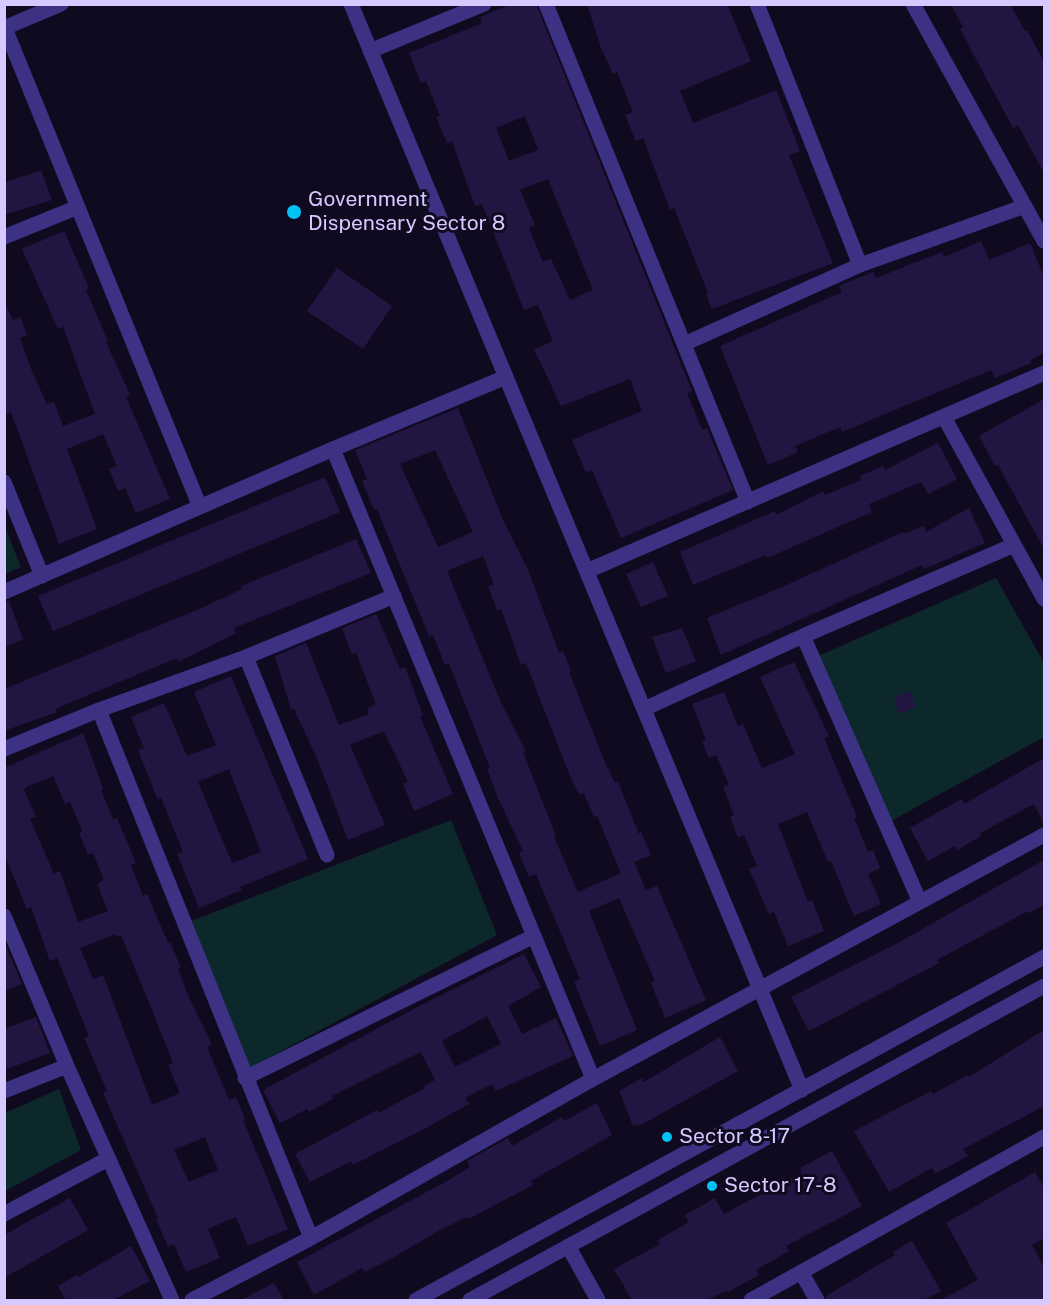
<!DOCTYPE html>
<html>
<head>
<meta charset="utf-8">
<style>
	body { margin:0 }
	#map { position:relative; width:1049px; height:1305px; overflow:hidden; background:#100a20; font-family:"Public Sans",sans-serif }
	canvas { display:block }
	.frame { position:absolute; inset:0; border:6px solid #d5c9ff; pointer-events:none }
</style>
</head>
<body>
<div id="map">
<canvas width="1049" height="1305"></canvas>
<div class="frame"></div>
</div>
<script>
const ctx = document.querySelector('canvas').getContext('2d');
ctx.lineJoin = 'round';
function fillPath(path, color) { ctx.fillStyle = color; ctx.fill(path, 'evenodd'); }
const shape = rows => new Path2D(rows.map(r => 'M' + r).join(''));
function stroke(path, color, width, dash) { ctx.strokeStyle = color; ctx.lineWidth = width; ctx.lineCap = dash ? 'butt' : 'round'; ctx.setLineDash(dash || []); ctx.stroke(path); }
function label(font, color, halo, rows, align = 'center') {
  ctx.font = font + ' "Public Sans",sans-serif'; ctx.lineWidth = 6; ctx.setLineDash([]); ctx.textBaseline = 'middle'; ctx.strokeStyle = halo; ctx.fillStyle = color; for (const [text, x, y, turn = 0] of rows) {
    ctx.save(); ctx.translate(x, y); ctx.rotate((+turn || 0) * Math.PI / 180); ctx.textAlign = isNaN(turn) ? turn : align; if (halo) ctx.strokeText(text, 0, 0); ctx.fillText(text, 0, 0); ctx.restore();
  }
}
fillPath(shape([
	[4,525,21,567,5,574,4,574],
	[996,578,1044,663,1044,737,891,821,818,656],
	[451,820,497,935,250,1068,189,922],
	[59,1089,81,1150,5,1191,5,1113]
]), '#0d282a');
fillPath(shape([
	[512,4,536,4,692,391,687,393,702,430,707,428,733,490,621,538,592,470,586,472,572,440,642,411,630,379,561,406,534,349,553,341,538,305,524,310,482,204,475,206,452,141,447,143,436,117,440,116,426,81,421,83,409,53,482,23,480,17],
	[525,116,538,150,509,161,496,128],
	[548,179,593,290,570,300,551,259,543,262,529,228,535,225,520,190],
	[587,4,727,4,751,61,680,91,693,123,776,90,800,151,789,155,833,263,712,309,706,294,708,293,674,208,670,210,643,138,636,141,625,115,633,112,617,72,613,74,601,48],
	[951,4,1010,4,1025,31,1027,30,1044,62,1044,173,1018,125,1013,128,960,29,963,27],
	[41,170,52,200,4,215,4,183],
	[64,231,89,288,86,290,108,341,106,342,130,395,126,397,170,499,136,513,125,488,118,491,109,469,117,466,103,434,67,449,97,529,59,544,11,412,4,415,4,303,13,320,20,317,27,335,20,338,33,374,47,404,54,402,63,426,95,414,63,327,58,329,22,249],
	[981,241,989,260,1030,243,1044,277,1044,353,1030,360,1031,363,995,378,991,370,842,432,840,427,795,446,798,452,768,465,720,346,842,292,839,286,873,272,876,278,942,252,944,257],
	[337,268,392,306,363,349,307,311],
	[1044,399,1044,549,998,465,995,466,979,436],
	[458,408,503,520,528,570,559,653,563,651,571,671,569,672,604,760,615,783,618,782,639,834,641,832,651,855,634,862,646,890,657,886,706,1000,665,1018,651,983,655,981,619,898,589,911,637,1030,600,1046,574,982,580,979,536,874,529,877,519,853,523,851,498,798,487,769,490,768,449,663,445,665,433,635,429,636,377,509,374,510,362,481,367,479,355,450],
	[435,450,473,532,438,547,400,464],
	[483,556,494,584,488,587,497,610,501,609,521,665,526,663,568,771,579,795,584,793,594,817,597,816,621,873,578,892,554,837,556,836,523,752,526,751,501,703,447,571],
	[938,443,957,479,928,494,921,482,869,504,872,512,767,558,766,555,693,585,680,552,775,511,776,515,823,491,825,495,861,480,860,476,883,466,885,470],
	[325,477,340,512,53,631,38,596],
	[969,508,985,543,924,569,922,565,721,655,707,618,782,587,903,532,904,534,924,526,926,532],
	[356,539,371,573,234,628,236,633,178,662,177,658,55,709,57,712,4,731,4,689,197,610,242,589,241,586],
	[653,562,668,596,641,607,626,574],
	[9,601,23,639,4,647,4,602],
	[376,614,400,669,405,667,423,715,420,716,453,794,414,811,403,784,408,782,384,731,350,745,385,825,348,840,317,758,294,709,291,709,275,656,306,643,339,725,369,714,367,708,376,704,356,653,352,654,342,628],
	[682,628,696,661,666,673,652,637],
	[794,662,829,736,824,738,857,817,854,818,868,852,873,850,880,868,868,874,881,904,854,916,831,861,828,862,807,812,778,824,808,902,812,900,824,931,788,946,774,912,769,914,749,869,757,866,744,835,738,837,730,817,734,815,723,787,729,785,716,755,709,758,702,742,706,740,692,704,724,692,738,726,743,724,762,768,795,754,760,677],
	[231,676,308,859,240,887,242,890,199,908,177,854,183,852,161,798,158,800,138,750,144,748,131,717,164,703,187,756,216,745,194,692],
	[229,769,261,852,232,863,198,782],
	[910,691,916,707,899,714,894,697],
	[83,733,103,789,101,790,113,819,117,818,136,863,131,865,143,896,147,894,168,943,170,942,181,968,178,969,187,993,212,1045,207,1047,229,1100,236,1097,245,1119,243,1120,288,1229,248,1246,236,1217,208,1229,220,1258,186,1272,174,1244,168,1247,156,1219,158,1218,103,1093,107,1091,84,1038,89,1036,69,987,57,958,50,961,31,907,27,909,4,854,4,768],
	[53,776,65,804,70,802,83,832,79,833,88,855,93,853,104,880,97,884,108,911,78,922,60,871,54,874,30,819,36,817,24,790,26,787],
	[116,934,117,937,121,935,152,1010,173,1063,168,1065,180,1093,152,1105,103,975,93,979,80,948],
	[205,1137,218,1170,189,1182,174,1150],
	[1044,758,1044,824,1034,804,980,833,981,836,957,850,955,846,928,861,910,828,962,799,964,804],
	[1044,860,1044,905,1029,913,1028,911,937,960,939,963,809,1031,791,997,894,945],
	[4,942,22,984,4,991],
	[524,954,541,987,508,1006,522,1034,556,1018,573,1056,496,1091,492,1084,465,1098,469,1104,422,1130,353,1165,351,1161,310,1182,295,1154,377,1110,378,1113,425,1088,424,1086,435,1080,421,1052,332,1096,333,1099,309,1112,307,1109,280,1123,263,1090,423,1004],
	[487,1016,501,1044,455,1067,442,1041],
	[36,1017,50,1053,4,1070,4,1029],
	[1044,1030,1044,1106,963,1149,968,1156,935,1174,932,1168,889,1192,854,1131,931,1091,933,1094,968,1075,969,1077],
	[720,1037,738,1071,639,1126,638,1124,633,1126,619,1091,642,1078,644,1082],
	[597,1103,612,1135,531,1181,533,1185,514,1195,468,1219,467,1217,440,1230,389,1260,365,1272,362,1268,314,1295,297,1262,447,1181,470,1167,467,1161,508,1138,512,1146,562,1117,564,1121],
	[832,1151,862,1206,786,1246,789,1251,756,1270,759,1275,728,1292,727,1290,707,1300,632,1300,614,1269,660,1244,658,1240,689,1222,685,1215,715,1198,724,1214,802,1172,800,1168],
	[1035,1172,1044,1188,1044,1238,1032,1245,1044,1267,1044,1300,940,1300,978,1280,946,1223],
	[70,1198,88,1230,4,1278,4,1235],
	[912,1241,941,1291,924,1300,827,1300,826,1296,895,1255,893,1252],
	[131,1246,150,1281,113,1300,66,1300,58,1286,77,1275,78,1277],
	[274,1283,284,1300,241,1300]
]), '#231542');
stroke(shape([
	[546,4,748,502],
	[757,4,860,265],
	[913,4,1044,241],
	[5,28,200,507],
	[370,51,484,4],
	[4,237,78,207],
	[684,344,860,265,1025,206],
	[944,417,1044,599],
	[333,449,593,1079],
	[4,482,42,576],
	[587,571,1044,373],
	[4,592,333,449,506,377],
	[803,636,920,902],
	[246,657,327,855],
	[644,709,803,636,1014,545],
	[99,710,311,1238],
	[4,749,99,710,246,657,394,596],
	[4,916,67,1066,172,1300],
	[245,1078,534,936],
	[4,1091,67,1066],
	[4,1214,108,1159],
	[801,1272,817,1300],
	[192,1300,311,1238,593,1079,1044,835],
	[751,1300,1044,1137]
]), '#3c3183', 15);
stroke(shape([
	[351,4,802,1090],
	[4,28,61,4],
	[568,1246,598,1300],
	[416,1300,1044,957],
	[470,1300,1044,986]
]), '#3c3183', 15);
for (const [x, y, r, color] of [
	[294,212,8,"#00c2f4"],
	[667,1137,6,"#00c2f4"],
	[712,1186,6,"#00c2f4"]
]) { const dot = new Path2D(); dot.arc(x, y, r, 0, 2 * Math.PI); ctx.fillStyle = color; ctx.fill(dot); stroke(dot, '#100a20', 2); }
label('21px', '#d5c9ff', '#100a20', [
	["Government",308,200],
	["Dispensary Sector 8",308,224],
	["Sector 8-17",679,1137],
	["Sector 17-8",724,1186]
], 'left');
</script>
</body>
</html>
